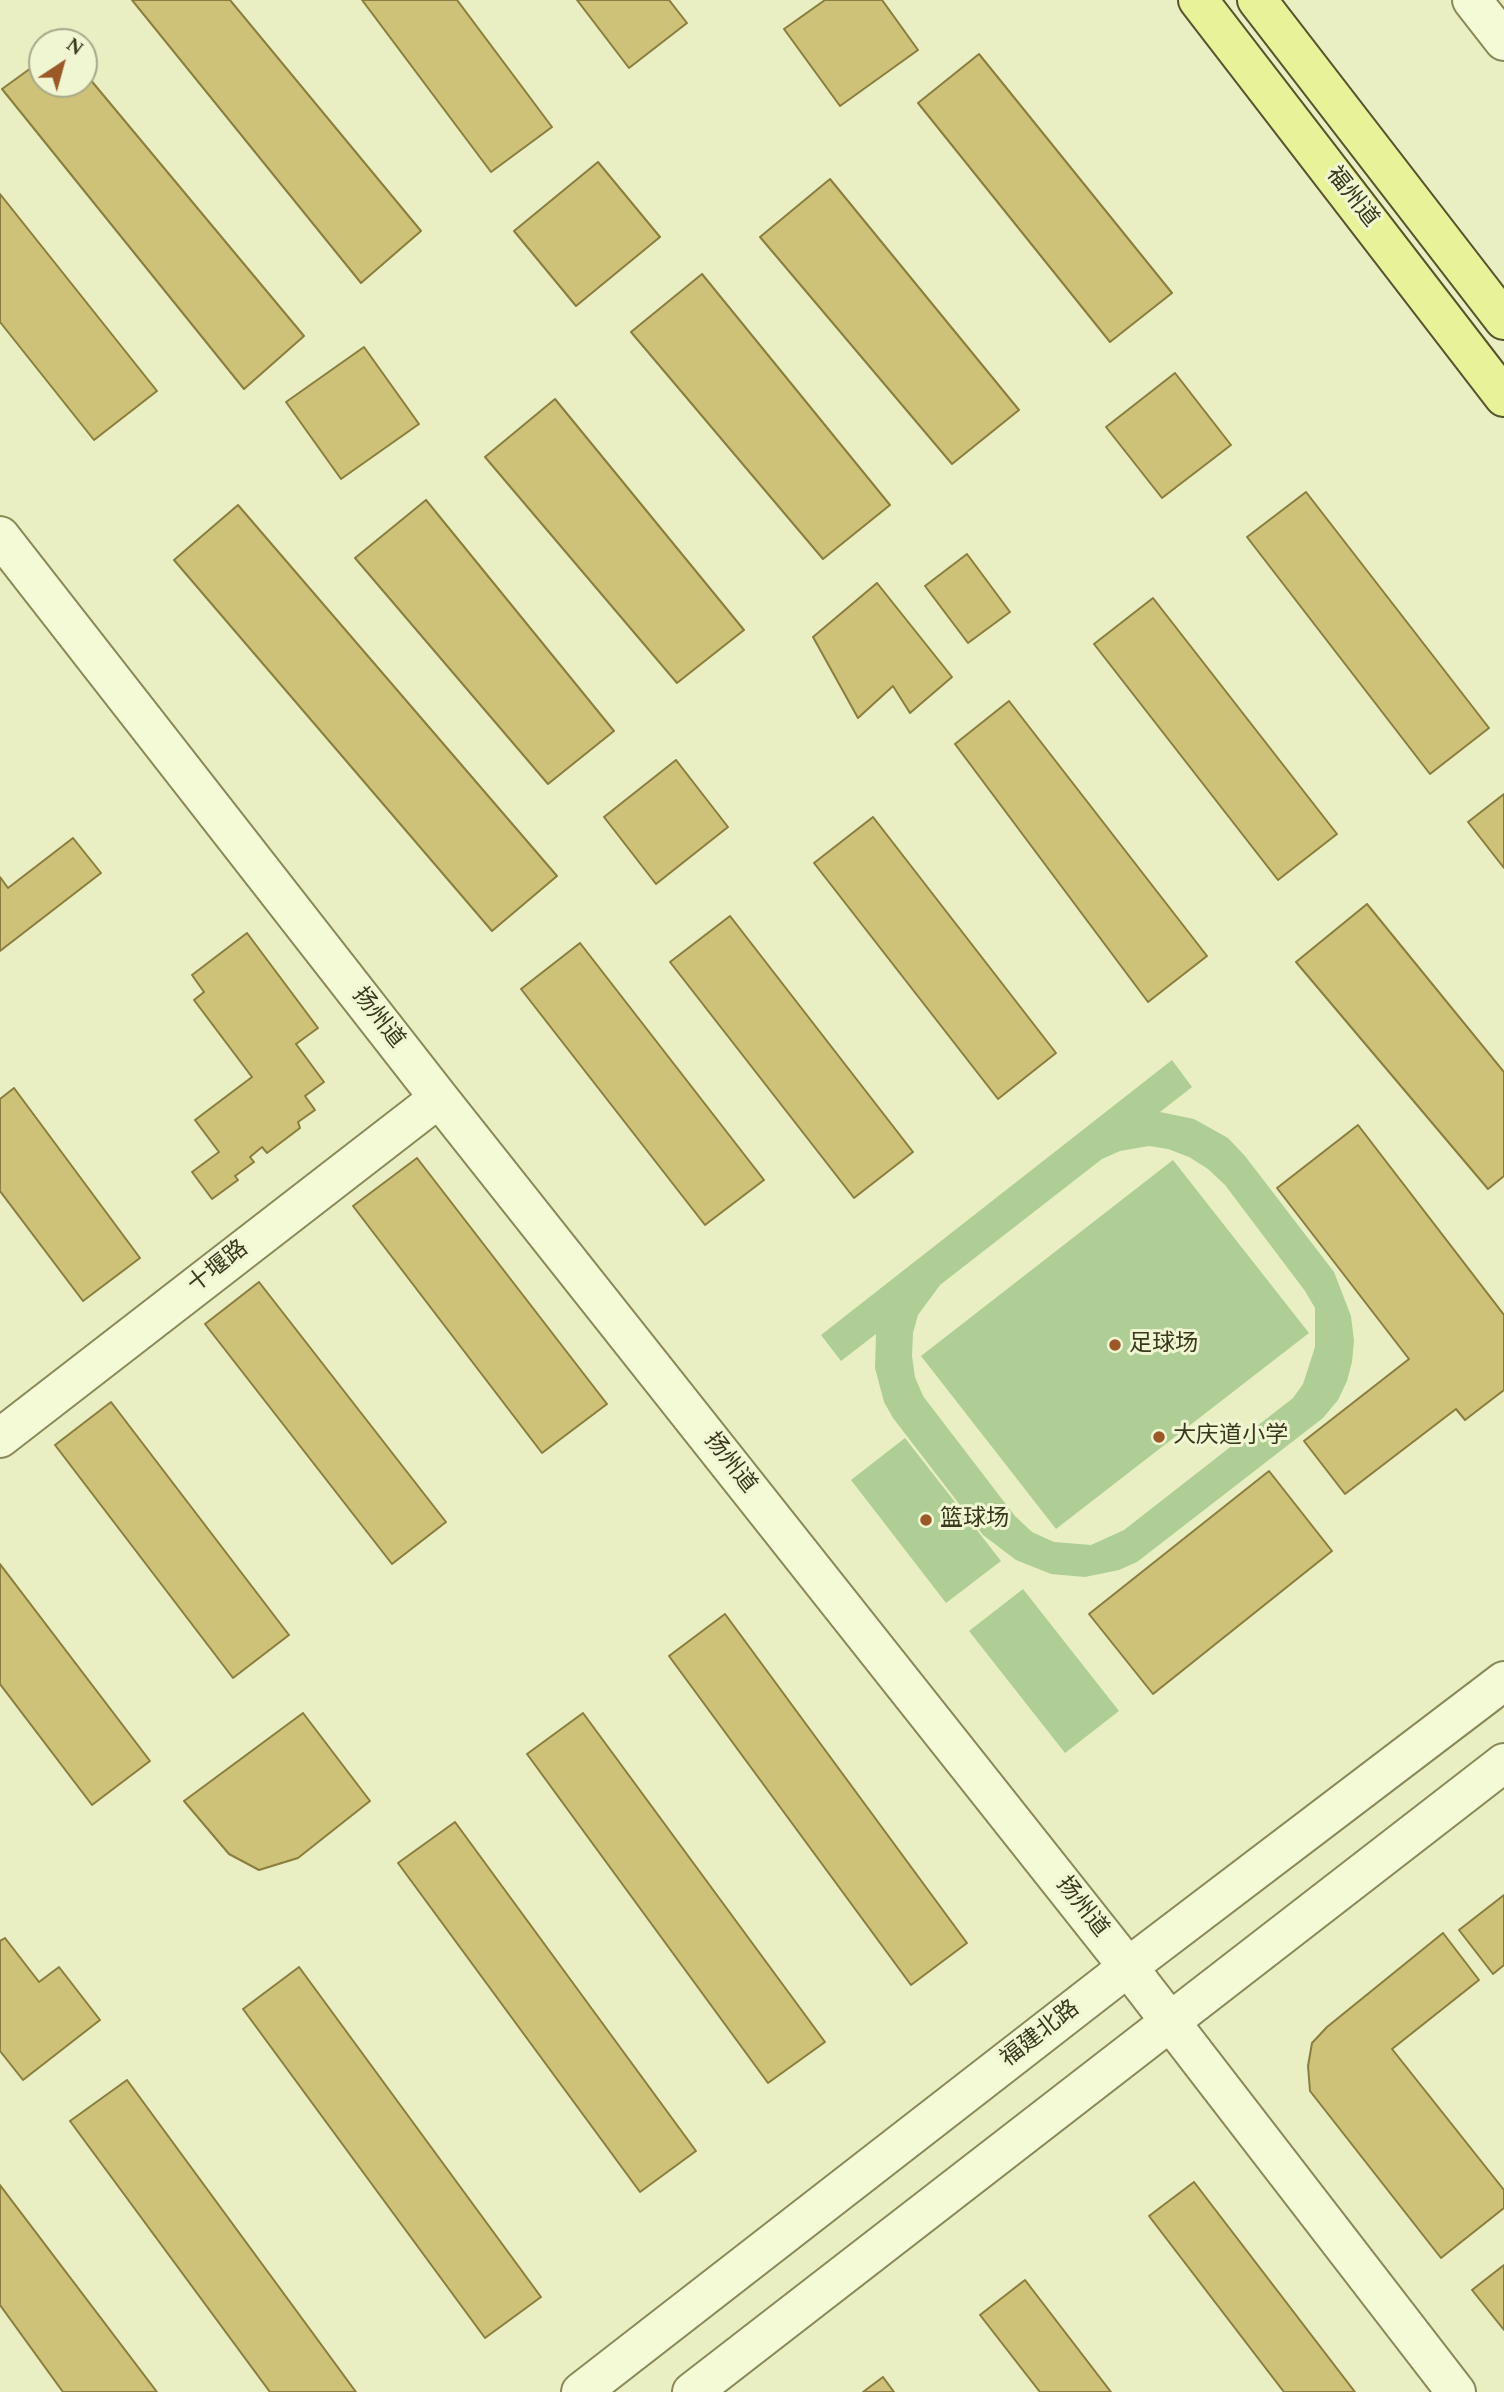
<!DOCTYPE html>
<html>
<head>
<meta charset="utf-8">
<style>
	body { margin:0 }
	#map { position:relative; width:1504px; height:2392px; overflow:hidden; background:#e9efc3; font-family:Spectral,serif }
	canvas { display:block }
	.north { position:absolute; left:28px; top:28px; width:70px; height:70px; box-sizing:border-box; background:#f1f6d2; border:2px solid #a7aa8a; border-radius:50%; rotate:36deg; font-size:19px; font-weight:700; line-height:28px; text-align:center; color:#39371e }
	.north::after { content:''; display:block; margin:auto; width:24px; height:32px; background:#9a5927; clip-path:polygon(50% 0,100% 100%,50% 72%,0 100%) }
</style>
</head>
<body>
<div id="map">
<canvas width="1504" height="2392"></canvas>
<div class="north">N</div>
</div>
<script>
const ctx = document.querySelector('canvas').getContext('2d');
ctx.lineJoin = 'round';
function fillPath(path, color) { ctx.fillStyle = color; ctx.fill(path, 'evenodd'); }
const shape = rows => new Path2D(rows.map(r => 'M' + r).join(''));
function stroke(path, color, width, dash) { ctx.strokeStyle = color; ctx.lineWidth = width; ctx.lineCap = dash ? 'butt' : 'round'; ctx.setLineDash(dash || []); ctx.stroke(path); }
function label(font, color, halo, rows, align = 'center') {
  ctx.font = font + ' Spectral,"Noto Sans SC",serif'; ctx.lineWidth = 6; ctx.setLineDash([]); ctx.textBaseline = 'middle'; ctx.strokeStyle = halo; ctx.fillStyle = color; for (const [text, x, y, turn = 0] of rows) {
    ctx.save(); ctx.translate(x, y); ctx.rotate((+turn || 0) * Math.PI / 180); ctx.textAlign = isNaN(turn) ? turn : align; if (halo) ctx.strokeText(text, 0, 0); ctx.fillText(text, 0, 0); ctx.restore();
  }
}
fillPath(shape([
	[1172,1060,1192,1087,1160,1112,1194,1119,1228,1138,1245,1156,1334,1272,1351,1316,1354,1341,1352,1362,1347,1381,1338,1400,1323,1418,1137,1562,1119,1570,1085,1577,1051,1574,1016,1560,983,1535,893,1418,884,1402,875,1368,876,1334,841,1361,821,1335],
	[1149,1146,1168,1149,1189,1157,1208,1169,1225,1185,1305,1291,1315,1308,1315,1347,1303,1384,1293,1398,1124,1530,1091,1545,1054,1542,1032,1532,1015,1516,923,1396,915,1377,912,1356,913,1333,918,1315,940,1285,1102,1159,1120,1151],
	[1173,1160,1309,1333,1056,1529,921,1356],
	[905,1438,1001,1561,946,1603,851,1480],
	[1023,1589,1119,1711,1065,1753,969,1631]
]), '#afce96');
const building = shape([
	[132,0,230,0,421,231,361,283,132,0],
	[362,0,457,0,552,127,491,172,362,0],
	[577,0,669,0,687,23,629,68,577,0],
	[825,0,882,0,918,50,840,106,784,29,825,0],
	[979,54,1172,293,1110,342,918,103,979,54],
	[42,60,42,84,84,84,84,72,304,336,244,389,2,89,42,60],
	[598,162,660,237,576,306,514,231,598,162],
	[830,179,1019,410,952,464,760,237,830,179],
	[0,194,157,391,94,440,0,322,0,194],
	[702,274,890,505,823,559,631,332,702,274],
	[364,347,419,424,341,479,286,402,364,347],
	[1175,373,1231,445,1162,498,1106,427,1175,373],
	[555,399,744,630,677,683,485,457,555,399],
	[1306,492,1489,728,1430,774,1247,537,1306,492],
	[426,500,614,731,548,784,355,558,426,500],
	[238,505,557,876,492,931,174,560,238,505],
	[967,554,1010,612,968,643,925,586,967,554],
	[877,583,952,677,910,713,893,686,858,718,813,637,877,583],
	[1153,598,1337,834,1278,880,1094,644,1153,598],
	[1009,701,1207,956,1148,1002,955,744,1009,701],
	[676,760,728,827,656,884,604,817,676,760],
	[1504,794,1504,868,1468,822,1504,794],
	[873,817,1056,1053,998,1099,814,863,873,817],
	[73,838,101,873,0,951,0,877,8,888,73,838],
	[1367,904,1504,1072,1504,1176,1488,1189,1296,962,1367,904],
	[730,916,913,1152,854,1198,670,962,730,916],
	[247,933,318,1028,296,1044,324,1082,305,1096,315,1110,298,1122,300,1128,267,1153,262,1147,250,1157,254,1162,235,1176,238,1180,212,1199,192,1172,219,1152,195,1120,252,1077,194,1000,204,992,192,975,247,933],
	[580,943,764,1180,705,1225,521,989,580,943],
	[14,1088,140,1258,83,1301,0,1191,0,1099,14,1088],
	[1358,1125,1504,1315,1504,1390,1465,1420,1456,1409,1345,1494,1304,1441,1409,1359,1277,1188,1358,1125],
	[417,1158,607,1404,542,1453,353,1206,417,1158],
	[259,1282,446,1522,392,1564,205,1324,259,1282],
	[111,1402,289,1635,233,1678,55,1445,111,1402],
	[1269,1471,1332,1551,1153,1694,1089,1614,1269,1471],
	[0,1564,150,1761,92,1805,0,1684,0,1564],
	[725,1614,967,1943,911,1985,669,1656,725,1614],
	[303,1713,370,1801,298,1858,259,1870,229,1854,184,1801,303,1713],
	[583,1713,825,2042,768,2083,527,1754,583,1713],
	[455,1822,696,2151,640,2192,398,1863,455,1822],
	[1504,1895,1504,1965,1493,1974,1459,1930,1504,1895],
	[1443,1933,1479,1980,1392,2049,1504,2190,1504,2208,1441,2258,1310,2091,1308,2066,1312,2043,1327,2027,1443,1933],
	[5,1938,39,1982,59,1967,100,2020,23,2080,0,2051,0,1941,5,1938],
	[299,1967,541,2297,485,2338,243,2009,299,1967],
	[127,2080,356,2392,270,2392,70,2121,127,2080],
	[1194,2182,1355,2392,1284,2392,1149,2216,1194,2182],
	[0,2185,157,2392,63,2392,0,2305,0,2185],
	[1504,2265,1504,2330,1472,2290,1504,2265],
	[1025,2280,1111,2392,1040,2392,980,2315,1025,2280],
	[883,2377,894,2392,863,2392,883,2377]
]);
fillPath(building, '#cec178');
stroke(building, '#8a7d3e', 2);
const minor = shape([
	[1472,0,1504,41],
	[0,536,439,1098,1128,1967,1456,2392],
	[0,1438,439,1098],
	[581,2392,1128,1967,1504,1681],
	[692,2392,1504,1763]
]);
const major = shape([
	[1198,0,1504,397],
	[1257,0,1504,320]
]);
stroke(minor, '#8a8859', 42);
stroke(major, '#57532d', 42);
stroke(minor, '#f5fad6', 38);
stroke(major, '#e8f399', 38);
for (const [x, y, r, color] of [
	[1115,1345,7,"#9a5927"],
	[1159,1437,7,"#9a5927"],
	[926,1520,7,"#9a5927"]
]) { const dot = new Path2D(); dot.arc(x, y, r, 0, 2 * Math.PI); ctx.fillStyle = color; ctx.fill(dot); stroke(dot, '#f1f6d2', 2.5); }
label('23px', '#39371e', '#f1f6d2', [
	["福州道",1351,198,52],
	["扬州道",377,1019,52],
	["十堰路",219,1268,-38],
	["扬州道",729,1464,52],
	["扬州道",1081,1908,52],
	["福建北路",1041,2035,-38]
]);
label('23px', '#39371e', '#f1f6d2', [
	["足球场",1129,1345],
	["大庆道小学",1173,1437],
	["篮球场",940,1520]
], 'left');
</script>
</body>
</html>
